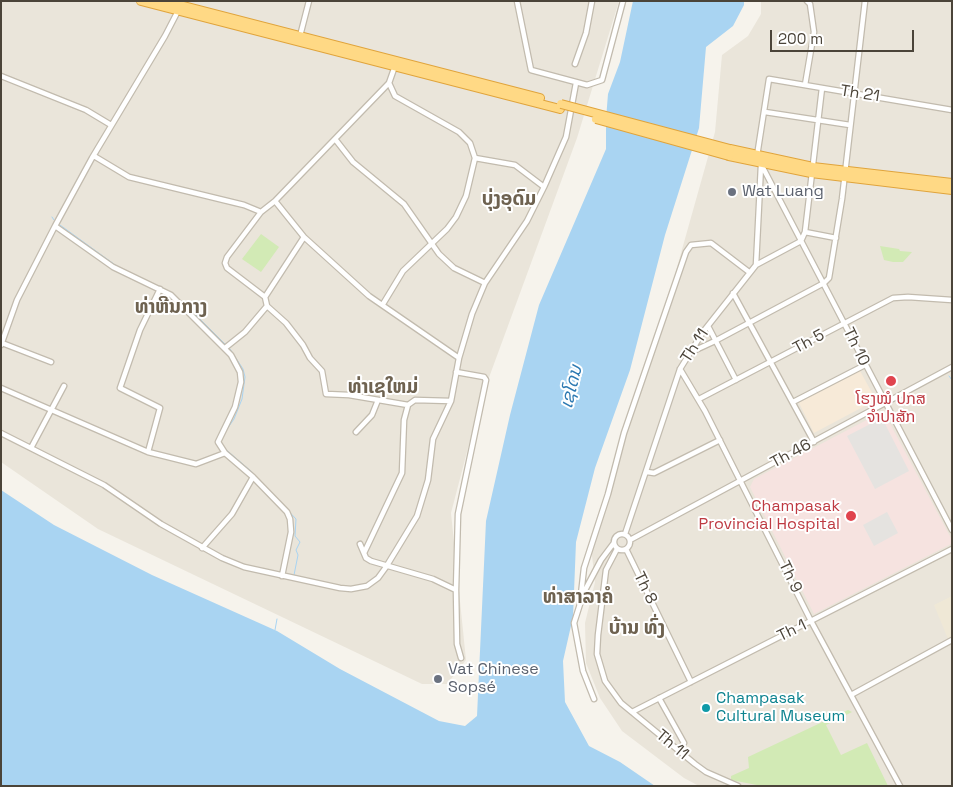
<!DOCTYPE html>
<html>
<head>
<meta charset="utf-8">
<style>
	body { margin:0 }
	#map { position:relative; width:953px; height:787px; overflow:hidden; background:#f6f3ec; font-family:"Space Grotesk",sans-serif }
	canvas { display:block }
	.frame { position:absolute; inset:0; border:2px solid #4b4439; pointer-events:none }
	.scale { position:absolute; left:770px; top:30px; width:144px; height:22px; box-sizing:border-box; border:2px solid #4b4439; border-top:0; padding-left:6px; font-size:15px; line-height:18px; white-space:nowrap; color:#4b4439; -webkit-text-stroke:4px #fff; paint-order:stroke }
</style>
</head>
<body>
<div id="map">
<canvas width="953" height="787"></canvas>
<div class="frame"></div>
<div class="scale">200 m</div>
</div>
<script>
const ctx = document.querySelector('canvas').getContext('2d');
ctx.lineJoin = 'round';
function fillPath(path, color) { ctx.fillStyle = color; ctx.fill(path, 'evenodd'); }
const shape = rows => new Path2D(rows.map(r => 'M' + r).join(''));
function stroke(path, color, width, dash) { ctx.strokeStyle = color; ctx.lineWidth = width; ctx.lineCap = dash ? 'butt' : 'round'; ctx.setLineDash(dash || []); ctx.stroke(path); }
function label(font, color, halo, rows, align = 'center') {
  ctx.font = font + ' "Space Grotesk","Noto Sans Lao",sans-serif'; ctx.lineWidth = 4; ctx.setLineDash([]); ctx.textBaseline = 'middle'; ctx.strokeStyle = halo; ctx.fillStyle = color; for (const [text, x, y, turn = 0] of rows) {
    ctx.save(); ctx.translate(x, y); ctx.rotate((+turn || 0) * Math.PI / 180); ctx.textAlign = isNaN(turn) ? turn : align; if (halo) ctx.strokeText(text, 0, 0); ctx.fillText(text, 0, 0); ctx.restore();
  }
}
fillPath(shape([
	[1,1,619,1,577,138,480,402,451,513,466,660,447,684,422,684,98,529,1,462],
	[761,1,952,1,952,786,699,786,684,778,622,731,600,698,586,663,585,623,595,582,590,538,647,374,715,132,722,55,748,36,761,14]
]), '#eae5da');
fillPath(shape([
	[859,369,876,400,814,433,798,401]
]), '#f7ead8');
fillPath(shape([
	[952,596,952,637,948,639,934,605]
]), '#efe8d6');
fillPath(shape([
	[880,413,885,414,952,540,951,544,814,614,750,487,754,479]
]), '#f6e3e0');
fillPath(shape([
	[261,234,279,247,261,272,242,259],
	[880,246,899,249,900,251,912,252,903,262,893,262,884,260],
	[848,710,852,712,826,725,841,755,867,743,888,786,762,786,731,780,731,776,749,768,748,757]
]), '#d2eab5');
fillPath(shape([
	[882,418,909,471,875,489,847,436],
	[887,512,898,533,874,546,863,525]
]), '#e5e3e0');
fillPath(shape([
	[633,1,744,1,744,5,733,26,706,47,699,128,665,235,630,370,595,468,576,542,573,617,563,661,565,702,589,746,620,762,655,786,1,786,1,490,54,525,152,575,277,631,340,669,439,721,465,726,477,716,486,521,510,415,539,305,606,149,606,119,608,94,620,62]
]), '#a9d4f2');
stroke(shape([
	[52,217,54,220],
	[60,225,118,267],
	[167,291,190,309,225,344],
	[949,376,952,380],
	[225,432,234,419,242,399,245,377,243,369,230,349],
	[223,447,252,472,296,519,295,536,300,542,296,550,298,555,294,575],
	[275,630,277,619]
]), '#a9d4f2', 1);
const minor = shape([
	[517,1,531,70,587,85,602,80,623,1],
	[300,36,309,1],
	[575,64,586,33,592,1],
	[395,66,389,83,275,201,261,212,227,257,225,263,227,268,265,297,267,306,286,323,303,345,310,358,322,371,326,394,349,395,408,405],
	[1,76,86,110,111,125],
	[389,83,395,96,459,132,470,143,475,158,515,165,544,187],
	[805,85,814,32,810,4,807,1],
	[765,112,850,125],
	[335,139,353,162,404,204,439,254,454,268,485,283],
	[94,156,129,177,244,205,261,212],
	[757,156,769,79,952,110],
	[761,164,952,530],
	[275,201,304,237,369,296,459,358],
	[55,226,113,267,171,295,231,355,240,372,241,382,235,407,218,442,225,453,253,477,287,512,290,519,291,532,282,576],
	[805,232,836,238],
	[756,265,801,241,805,232,822,88],
	[733,293,814,442],
	[265,297,304,237],
	[383,304,403,271,447,229,456,217,466,196,475,158],
	[708,326,736,380],
	[2,343,51,362],
	[1,345,17,300,55,226,92,158,165,36,179,9],
	[225,348,245,332,267,306],
	[689,353,715,341,824,283,829,278,842,199,865,1],
	[680,369,705,411,811,621,900,786],
	[1,388,148,452,196,464,225,453],
	[699,399,893,298,908,297,952,300],
	[793,402,865,365],
	[356,432,372,415,378,400],
	[1,433,104,485,161,524,222,558,244,567,340,588,351,589,367,586,378,578,386,567,417,516,428,480,433,439,451,401,459,358,472,314,485,283,527,221,544,187,566,137,576,83],
	[31,448,64,386],
	[148,452,160,408,120,388,140,330,160,289],
	[647,472,654,473,720,440],
	'614 542a8 8 0 1 1 16 0a8 8 0 1 1-16 0Z',
	[625,534,680,369,703,332,756,265,761,165],
	[630,540,952,367],
	[360,544,366,558,371,561,433,579,456,590,457,644,461,658],
	[202,548,232,514,253,477],
	[617,549,606,570,598,635,597,654,605,681,621,703,695,764,706,772,738,786],
	[626,549,691,682],
	[364,553,402,473,404,420,408,405,415,400,451,401],
	[456,590,458,514,486,380,484,377,456,372],
	[583,594,601,560,613,544],
	[581,601,574,623,583,671,594,699],
	[580,603,584,568,608,494,624,433,686,252,691,245,711,243,749,272],
	[851,695,952,640],
	[659,698,684,743,679,751],
	[632,712,952,549]
]);
const trunk = shape([
	[141,1,560,109],
	[164,1,540,98],
	[730,149,813,167,952,183],
	[729,156,811,173,952,190]
]);
stroke(minor, '#c2bbae', 7);
stroke(trunk, '#e0a43c', 10);
stroke(minor, '#fff', 4.5);
stroke(trunk, '#ffd985', 8);
const trunkBridge = shape([
	[561,104,730,149],
	[596,119,729,156]
]);
stroke(trunkBridge, '#e0a43c', 10, []);
stroke(trunkBridge, '#ffd985', 8);
for (const [x, y, r, color] of [
	[732,192,5,"#6b7280"],
	[891,381,6,"#e0444e"],
	[851,516,6,"#e0444e"],
	[438,679,5,"#6b7280"],
	[706,708,5,"#0f9aa8"]
]) { const dot = new Path2D(); dot.arc(x, y, r, 0, 2 * Math.PI); ctx.fillStyle = color; ctx.fill(dot); stroke(dot, '#fff', 2); }
label('16px', '#4b4439', '#fff', [
	["Th 21",860,94,9],
	["Th 5",809,342,-28],
	["Th 11",695,346,-57],
	["Th 10",856,347,64],
	["Th 46",791,454,-28],
	["Th 9",790,577,64],
	["Th 8",645,588,64],
	["Th 1",792,631,-26],
	["Th 11",672,745,40]
]);
label('16px', '#5b616d', '#fff', [
	["Wat Luang",742,192],
	["Vat Chinese",448,670],
	["Sopsé",448,688]
], 'left');
label('16px', '#be3a42', '#fff', [
	["ໂຮງໝໍ ປກສ",891,400],
	["ຈຳປາສັກ",891,418],
	["Champasak",840,507,"right"],
	["Provincial Hospital",840,525,"right"]
]);
label('16px', '#0d838f', '#fff', [
	["Champasak",716,699],
	["Cultural Museum",716,717]
], 'left');
label('italic 18px', '#2e7ab2', '#fff', [
	["ເຊໂດນ",572,387,-76]
]);
label('bold 19px', '#6e6250', '#fff', [
	["ບຸ່ງອຸດົມ",509,200],
	["ທ່າຫີນກາງ",171,308],
	["ທ່າເຊໃຫມ່",383,388],
	["ທ່າສາລາຄໍ",578,598],
	["ບ້ານ ທົ່ງ",637,629]
]);
</script>
</body>
</html>
